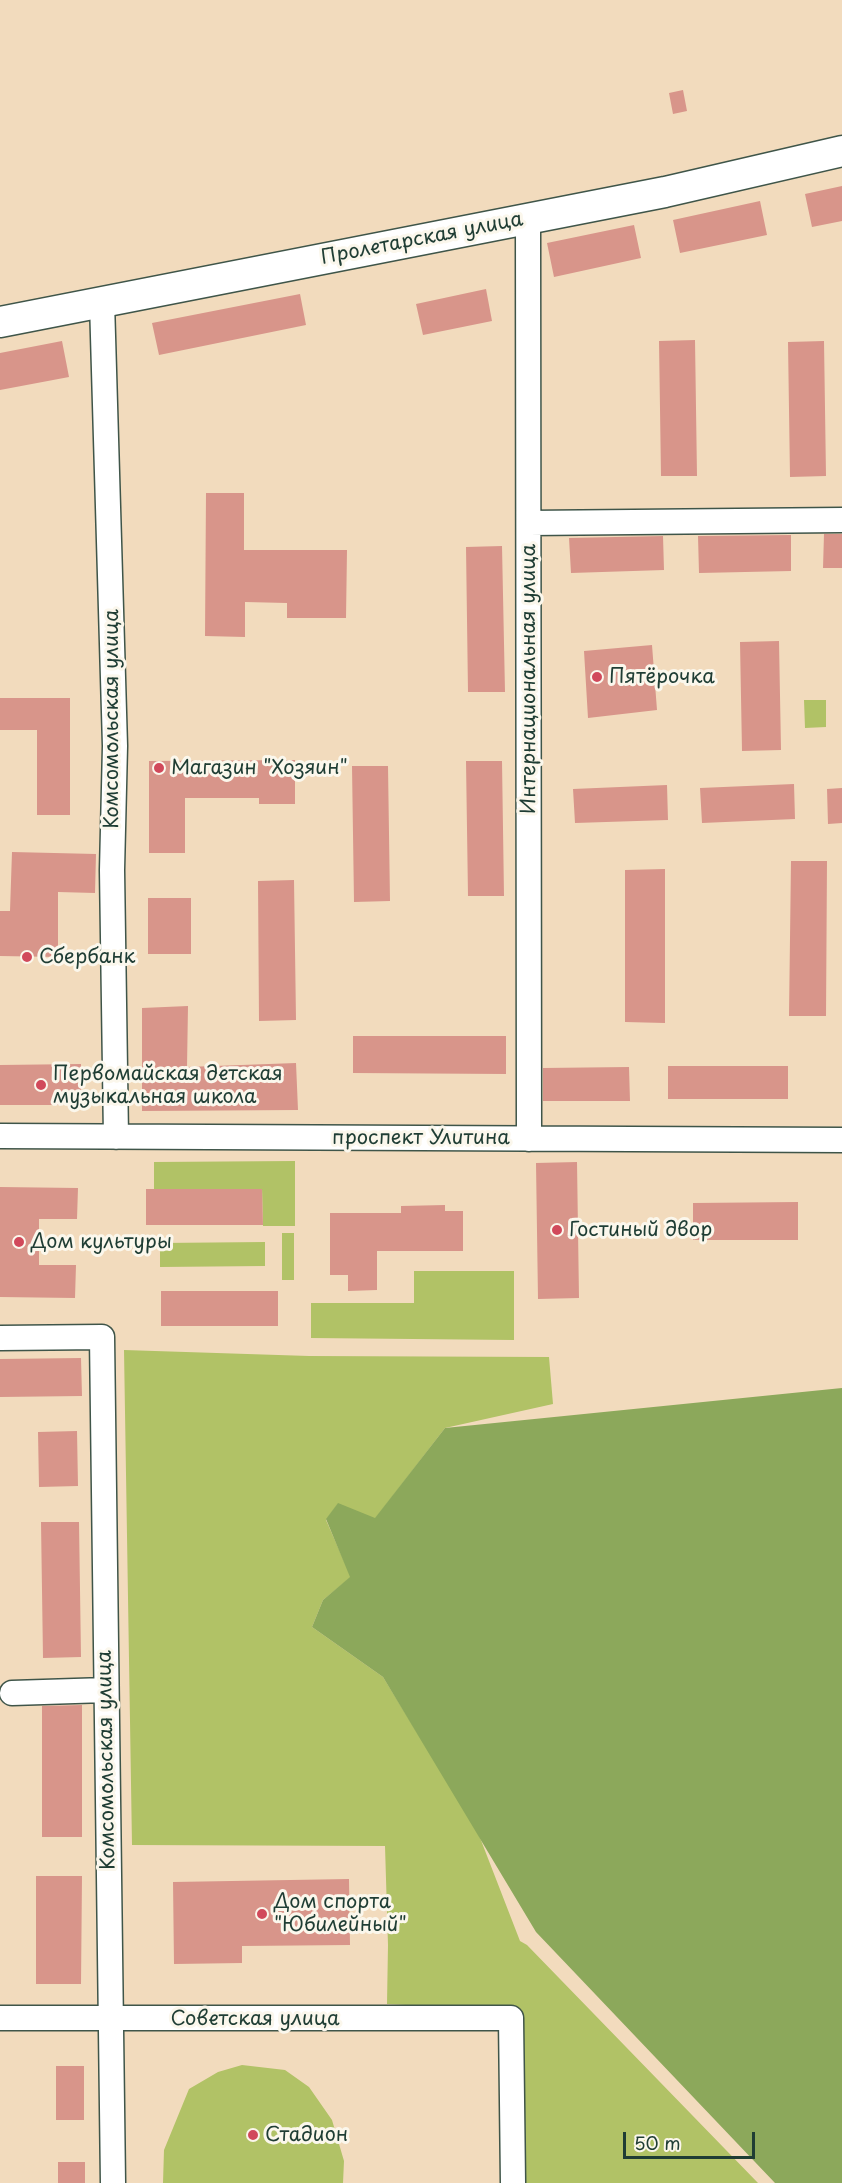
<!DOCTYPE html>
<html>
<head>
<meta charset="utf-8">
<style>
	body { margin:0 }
	#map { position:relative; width:842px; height:2183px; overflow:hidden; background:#f2dbbd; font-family:"Playpen Sans",sans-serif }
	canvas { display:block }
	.scale { position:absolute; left:623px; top:2132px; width:132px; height:27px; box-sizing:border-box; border:3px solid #1f3d34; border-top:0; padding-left:8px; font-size:18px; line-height:21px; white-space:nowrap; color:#1f3d34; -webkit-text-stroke:4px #fbf7ec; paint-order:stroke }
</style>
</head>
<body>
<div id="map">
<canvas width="842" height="2183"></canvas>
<div class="scale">50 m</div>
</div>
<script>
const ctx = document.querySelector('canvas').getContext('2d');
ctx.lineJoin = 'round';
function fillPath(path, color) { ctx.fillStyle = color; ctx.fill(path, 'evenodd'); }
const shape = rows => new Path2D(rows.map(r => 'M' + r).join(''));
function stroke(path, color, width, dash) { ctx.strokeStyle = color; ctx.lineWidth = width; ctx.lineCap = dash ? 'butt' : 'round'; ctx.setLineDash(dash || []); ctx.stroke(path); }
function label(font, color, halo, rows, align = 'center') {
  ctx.font = font + ' "Playpen Sans",sans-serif'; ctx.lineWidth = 6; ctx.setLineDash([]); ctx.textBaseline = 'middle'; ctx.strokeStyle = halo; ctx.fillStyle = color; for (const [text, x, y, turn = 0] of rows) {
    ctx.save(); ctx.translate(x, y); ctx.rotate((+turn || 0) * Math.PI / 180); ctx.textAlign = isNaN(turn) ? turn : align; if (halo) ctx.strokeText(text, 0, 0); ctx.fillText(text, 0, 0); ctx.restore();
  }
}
fillPath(shape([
	[804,700,826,700,826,727,805,728],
	[295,1161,295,1226,263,1226,262,1189,154,1189,154,1162],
	[282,1233,294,1233,294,1280,282,1280],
	[265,1242,265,1266,160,1267,160,1243],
	[414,1271,514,1271,514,1340,311,1338,311,1303,414,1303],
	[124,1350,309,1356,549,1357,553,1404,445,1428,375,1519,338,1504,326,1520,351,1577,323,1600,312,1627,383,1677,477,1830,520,1941,527,1945,758,2183,522,2183,515,2011,387,2004,388,1945,385,1846,132,1845],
	[242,2065,285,2070,309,2087,332,2120,344,2161,343,2183,163,2183,164,2150,189,2089,218,2072]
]), '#b1c266');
fillPath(shape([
	[842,1388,842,2183,775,2183,536,1932,383,1677,312,1627,323,1600,350,1577,326,1519,338,1503,375,1518,445,1428]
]), '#8ca85b');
fillPath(shape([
	[683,90,687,111,673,114,669,93],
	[842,186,842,221,812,227,805,194],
	[760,201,767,235,680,253,673,220],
	[634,225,641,258,554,277,547,243],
	[486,289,492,321,423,335,416,304],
	[300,294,306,325,159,355,152,323],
	[695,340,697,476,661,476,659,341],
	[62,341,69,377,0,390,0,353],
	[824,341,826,476,790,477,788,342],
	[206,493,244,493,244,550,347,550,346,618,287,618,287,603,245,602,245,637,205,636],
	[824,534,842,534,842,568,823,568],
	[791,535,791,571,699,573,698,536],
	[663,536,664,570,571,573,569,538],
	[502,546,505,692,468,692,466,547],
	[779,641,781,750,742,751,740,642],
	[652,645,657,710,588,718,584,651],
	[0,698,70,698,70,815,37,815,37,730,0,730],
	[295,760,295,804,259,804,259,798,185,798,185,853,149,853,149,761],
	[466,761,502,761,504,896,468,896],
	[352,766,388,766,390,901,354,902],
	[794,784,795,819,702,823,700,788],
	[667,785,668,820,575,823,573,789],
	[842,788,842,823,828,824,827,789],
	[12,852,96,854,95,893,58,892,58,957,0,956,0,911,10,911],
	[791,861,827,861,826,1016,789,1016],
	[665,869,665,1023,625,1022,625,870],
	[294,880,296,1020,259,1021,258,881],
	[148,898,191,898,191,954,148,954],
	[188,1006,187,1067,296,1063,298,1110,142,1111,142,1008],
	[353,1036,506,1036,506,1074,353,1073],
	[81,1064,81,1105,0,1105,0,1065],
	[668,1066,788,1066,788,1099,668,1099],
	[629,1067,630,1101,543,1101,543,1068],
	[577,1162,579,1298,538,1299,536,1163],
	[0,1187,78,1188,77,1219,39,1219,39,1265,76,1265,75,1298,0,1297],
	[146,1189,262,1189,263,1225,146,1225],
	[798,1202,798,1240,693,1240,693,1203],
	[445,1205,445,1211,463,1211,463,1251,377,1251,377,1290,348,1291,348,1275,330,1275,330,1213,401,1213,401,1206],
	[161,1291,278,1291,278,1326,161,1326],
	[81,1358,82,1396,0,1397,0,1359],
	[77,1431,78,1486,39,1487,38,1432],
	[41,1522,79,1522,81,1657,43,1658],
	[82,1705,82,1837,42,1837,42,1706],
	[36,1876,82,1876,81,1984,36,1984],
	[349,1879,350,1945,242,1946,242,1963,174,1964,173,1882],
	[56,2066,84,2066,84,2120,56,2120],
	[58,2162,85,2162,85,2183,58,2183]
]), '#d8958a');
const minor = shape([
	[528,218,529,1139],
	[102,302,115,746,112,870,116,1137],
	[529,523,842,520],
	[0,1136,842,1140],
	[0,1338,102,1337,113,2183],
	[12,1693,106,1690],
	[0,2018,511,2018,513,2183]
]);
const major = shape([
	[0,322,665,192,842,151]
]);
stroke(minor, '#3f5549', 27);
stroke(major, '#3f5549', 33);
stroke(minor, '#fff', 24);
stroke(major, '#fff', 30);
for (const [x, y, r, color] of [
	[597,677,6,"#d1495b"],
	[159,768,6,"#d1495b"],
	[27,957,6,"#d1495b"],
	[41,1085,6,"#d1495b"],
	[557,1230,6,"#d1495b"],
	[19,1242,6,"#d1495b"],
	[262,1914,6,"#d1495b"],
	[253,2135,6,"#d1495b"]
]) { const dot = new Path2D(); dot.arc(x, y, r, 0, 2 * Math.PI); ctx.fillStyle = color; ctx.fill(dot); stroke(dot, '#fbf7ec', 2); }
label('20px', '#1f3d34', '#fbf7ec', [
	["Пролетарская улица",422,239,-11],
	["Интернациональная улица",529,679,-90],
	["Комсомольская улица",112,719,-90],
	["проспект Улитина",421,1138],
	["Комсомольская улица",107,1760,-91],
	["Советская улица",255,2019]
]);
label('20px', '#1f3d34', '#fbf7ec', [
	["Пятёрочка",609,677],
	["Магазин \"Хозяин\"",171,768],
	["Сбербанк",39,957],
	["Первомайская детская",53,1074],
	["музыкальная школа",53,1097],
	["Гостиный двор",569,1230],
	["Дом культуры",31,1242],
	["Дом спорта",274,1902],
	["\"Юбилейный\"",274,1925],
	["Стадион",265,2135]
], 'left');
</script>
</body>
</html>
